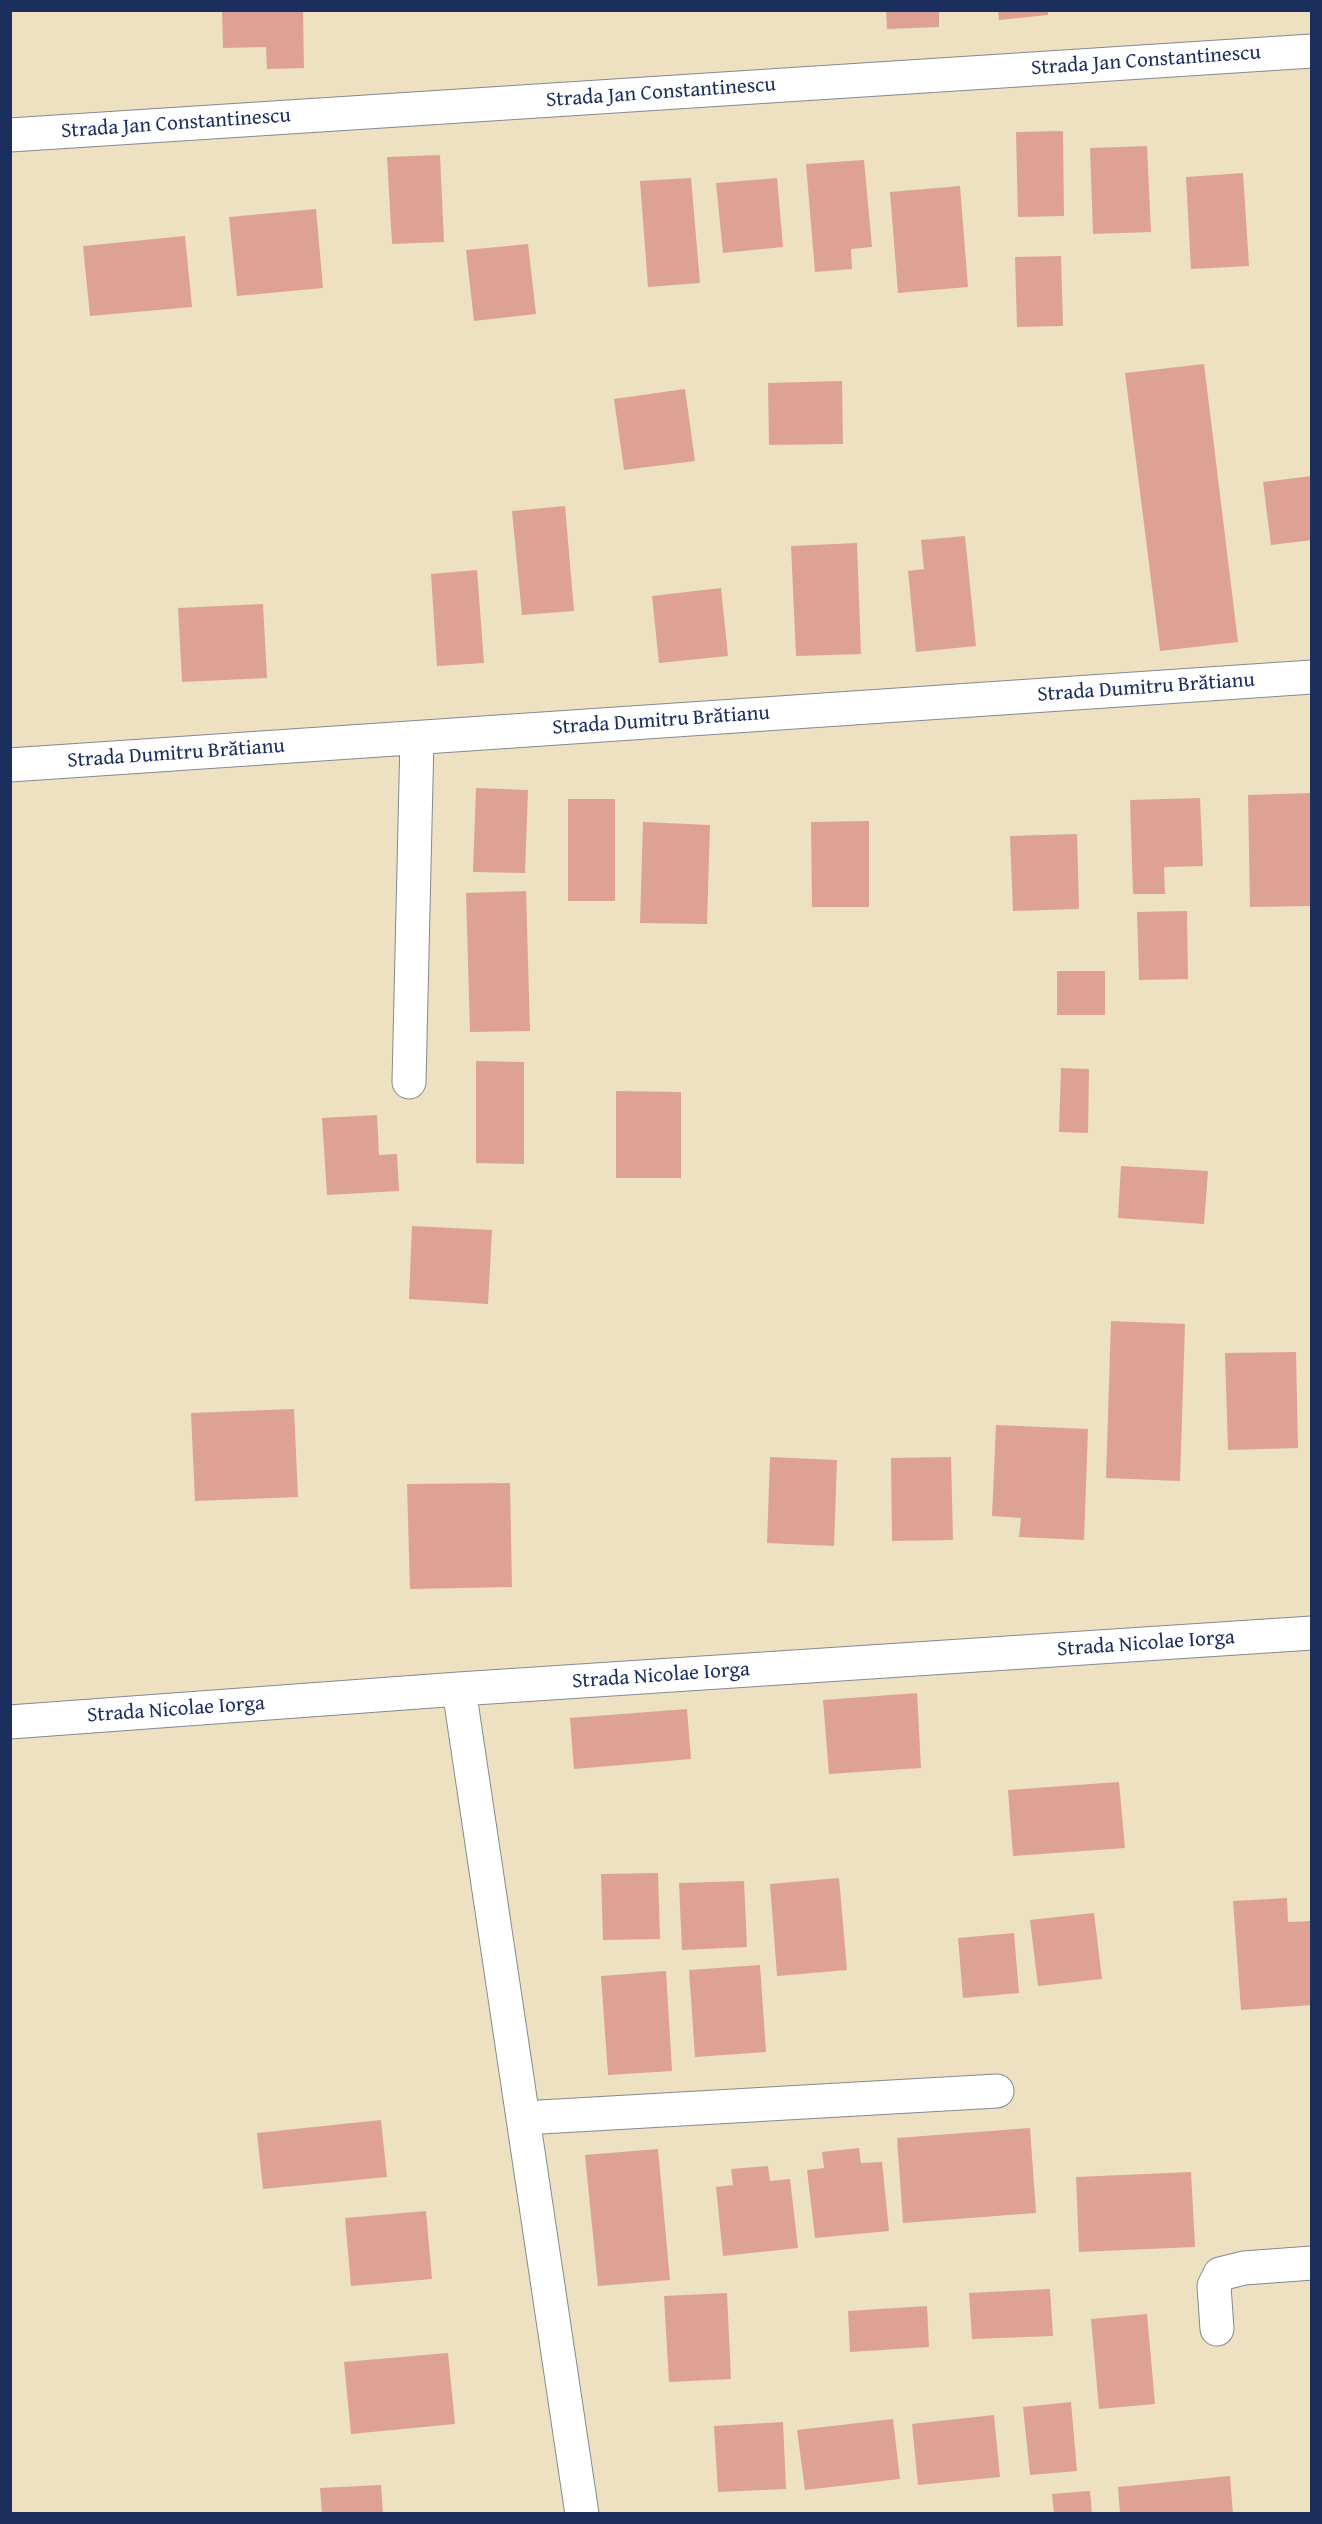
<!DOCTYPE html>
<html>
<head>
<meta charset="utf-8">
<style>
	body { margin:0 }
	#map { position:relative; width:1322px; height:2524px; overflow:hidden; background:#ede1c1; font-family:"Gentium Book Plus",serif }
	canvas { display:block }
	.frame { position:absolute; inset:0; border:12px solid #1b2f5e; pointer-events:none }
</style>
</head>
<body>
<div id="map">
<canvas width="1322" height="2524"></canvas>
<div class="frame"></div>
</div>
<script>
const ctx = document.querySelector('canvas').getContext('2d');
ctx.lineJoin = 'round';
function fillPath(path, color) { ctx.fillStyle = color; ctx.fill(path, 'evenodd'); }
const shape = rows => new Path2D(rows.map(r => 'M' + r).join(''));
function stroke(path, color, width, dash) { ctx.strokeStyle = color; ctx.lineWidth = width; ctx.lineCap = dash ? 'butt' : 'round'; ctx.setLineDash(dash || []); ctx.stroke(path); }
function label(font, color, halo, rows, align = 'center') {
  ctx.font = font + ' "Gentium Book Plus",serif'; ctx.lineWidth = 4.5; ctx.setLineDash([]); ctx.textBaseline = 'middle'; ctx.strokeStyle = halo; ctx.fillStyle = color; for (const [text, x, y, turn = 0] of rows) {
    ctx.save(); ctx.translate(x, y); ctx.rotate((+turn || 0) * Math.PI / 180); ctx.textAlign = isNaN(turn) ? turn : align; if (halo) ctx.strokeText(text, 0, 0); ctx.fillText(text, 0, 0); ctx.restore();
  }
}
fillPath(shape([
	[222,10,303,10,304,68,267,69,266,47,223,48],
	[886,10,939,10,939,27,887,29],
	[998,10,1048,10,1048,15,999,20],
	[1063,131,1064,216,1018,217,1016,132],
	[1147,146,1151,232,1093,234,1090,148],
	[440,155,444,242,392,244,387,157],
	[864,160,872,247,851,249,852,269,815,272,806,164],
	[1243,173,1249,266,1191,269,1186,177],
	[691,178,700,283,648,287,640,181],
	[777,178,783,247,723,253,716,183],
	[960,186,968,287,898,293,890,192],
	[316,209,323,288,237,296,229,217],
	[185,236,192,307,90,316,83,246],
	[528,244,536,314,474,321,466,250],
	[1061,256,1063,326,1017,327,1015,257],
	[1204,364,1238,642,1160,651,1125,373],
	[842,381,843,444,769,445,768,383],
	[685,389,695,461,624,470,614,399],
	[1312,476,1312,540,1271,545,1263,482],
	[565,506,574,611,522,615,512,511],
	[965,536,976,646,916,652,908,571,924,569,921,540],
	[857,543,861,654,796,656,791,546],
	[477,570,484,663,437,666,431,574],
	[721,588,728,656,659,663,652,596],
	[263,604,267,678,182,682,178,608],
	[476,788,528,790,525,873,473,872],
	[1312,793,1312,906,1250,907,1248,795],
	[1200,798,1203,866,1164,867,1165,894,1133,894,1130,800],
	[568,799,615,799,615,901,568,901],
	[869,821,869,907,812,907,811,822],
	[643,822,710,825,707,924,640,923],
	[1077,834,1079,909,1013,911,1010,836],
	[526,891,530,1031,470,1032,466,893],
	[1187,911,1188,979,1139,980,1137,912],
	[1057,971,1105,971,1105,1015,1057,1015],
	[476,1061,524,1062,524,1164,476,1163],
	[1061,1068,1089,1069,1088,1133,1059,1132],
	[616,1091,681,1092,681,1178,616,1178],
	[377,1115,379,1155,397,1154,399,1191,327,1195,322,1118],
	[1121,1166,1208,1171,1204,1224,1118,1218],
	[412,1226,492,1230,488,1304,409,1299],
	[1111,1321,1185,1324,1180,1481,1106,1478],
	[1296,1352,1298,1448,1228,1450,1225,1353],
	[294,1409,298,1497,195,1501,191,1413],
	[996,1425,1088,1429,1084,1540,1019,1537,1021,1518,992,1516],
	[770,1457,837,1460,834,1546,767,1543],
	[951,1457,953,1540,892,1541,891,1458],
	[510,1483,512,1587,410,1589,407,1484],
	[917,1693,921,1768,829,1774,823,1700],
	[687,1709,691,1759,574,1769,570,1718],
	[1119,1782,1125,1848,1013,1856,1008,1790],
	[658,1873,660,1939,603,1940,601,1874],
	[839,1878,847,1970,777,1976,770,1884],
	[744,1881,747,1947,682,1950,679,1883],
	[1287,1898,1288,1922,1312,1921,1312,2005,1241,2010,1233,1901],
	[1094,1913,1102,1979,1038,1986,1030,1920],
	[1014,1933,1019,1993,963,1998,958,1938],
	[760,1965,766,2052,695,2057,689,1970],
	[666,1971,672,2071,608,2075,601,1976],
	[381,2120,387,2177,263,2189,257,2133],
	[1030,2128,1036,2213,903,2223,897,2138],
	[859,2148,861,2163,882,2162,889,2231,815,2238,807,2170,824,2168,822,2152],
	[658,2149,670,2280,598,2286,585,2155],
	[768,2166,770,2181,790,2179,798,2248,723,2256,716,2187,733,2185,731,2169],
	[1191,2172,1195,2247,1079,2252,1076,2177],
	[426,2211,432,2279,351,2286,345,2218],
	[1050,2289,1053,2336,972,2339,969,2293],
	[727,2293,731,2379,669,2382,664,2296],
	[927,2306,929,2347,850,2352,848,2311],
	[1147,2314,1155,2404,1099,2409,1091,2319],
	[448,2353,455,2424,351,2434,344,2362],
	[1071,2402,1077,2471,1030,2475,1023,2407],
	[994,2415,1000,2477,918,2485,912,2424],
	[893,2419,900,2479,805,2490,797,2430],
	[783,2422,786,2489,718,2492,714,2426],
	[1230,2476,1233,2514,1120,2514,1118,2487],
	[381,2485,383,2514,322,2514,320,2488],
	[1090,2491,1092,2514,1054,2514,1052,2494]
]), '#dea294');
const minor = shape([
	[10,135,1312,51],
	[10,765,1312,677],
	[409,1082,417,738],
	[459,1689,582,2514],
	[10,1722,459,1689,1312,1633],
	[523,2118,997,2091],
	[1217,2329,1214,2286,1220,2274,1244,2268,1312,2263]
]);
stroke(minor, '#848890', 35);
stroke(minor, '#fff', 33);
label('21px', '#1b2f5e', '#fff', [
	["Strada Jan Constantinescu",1146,61,-4],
	["Strada Jan Constantinescu",661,93,-4],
	["Strada Jan Constantinescu",176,124,-4],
	["Strada Dumitru Brătianu",1146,688,-4],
	["Strada Dumitru Brătianu",661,721,-4],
	["Strada Dumitru Brătianu",176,754,-4],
	["Strada Nicolae Iorga",1146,1644,-4],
	["Strada Nicolae Iorga",661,1676,-4],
	["Strada Nicolae Iorga",176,1710,-4]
]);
</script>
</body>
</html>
